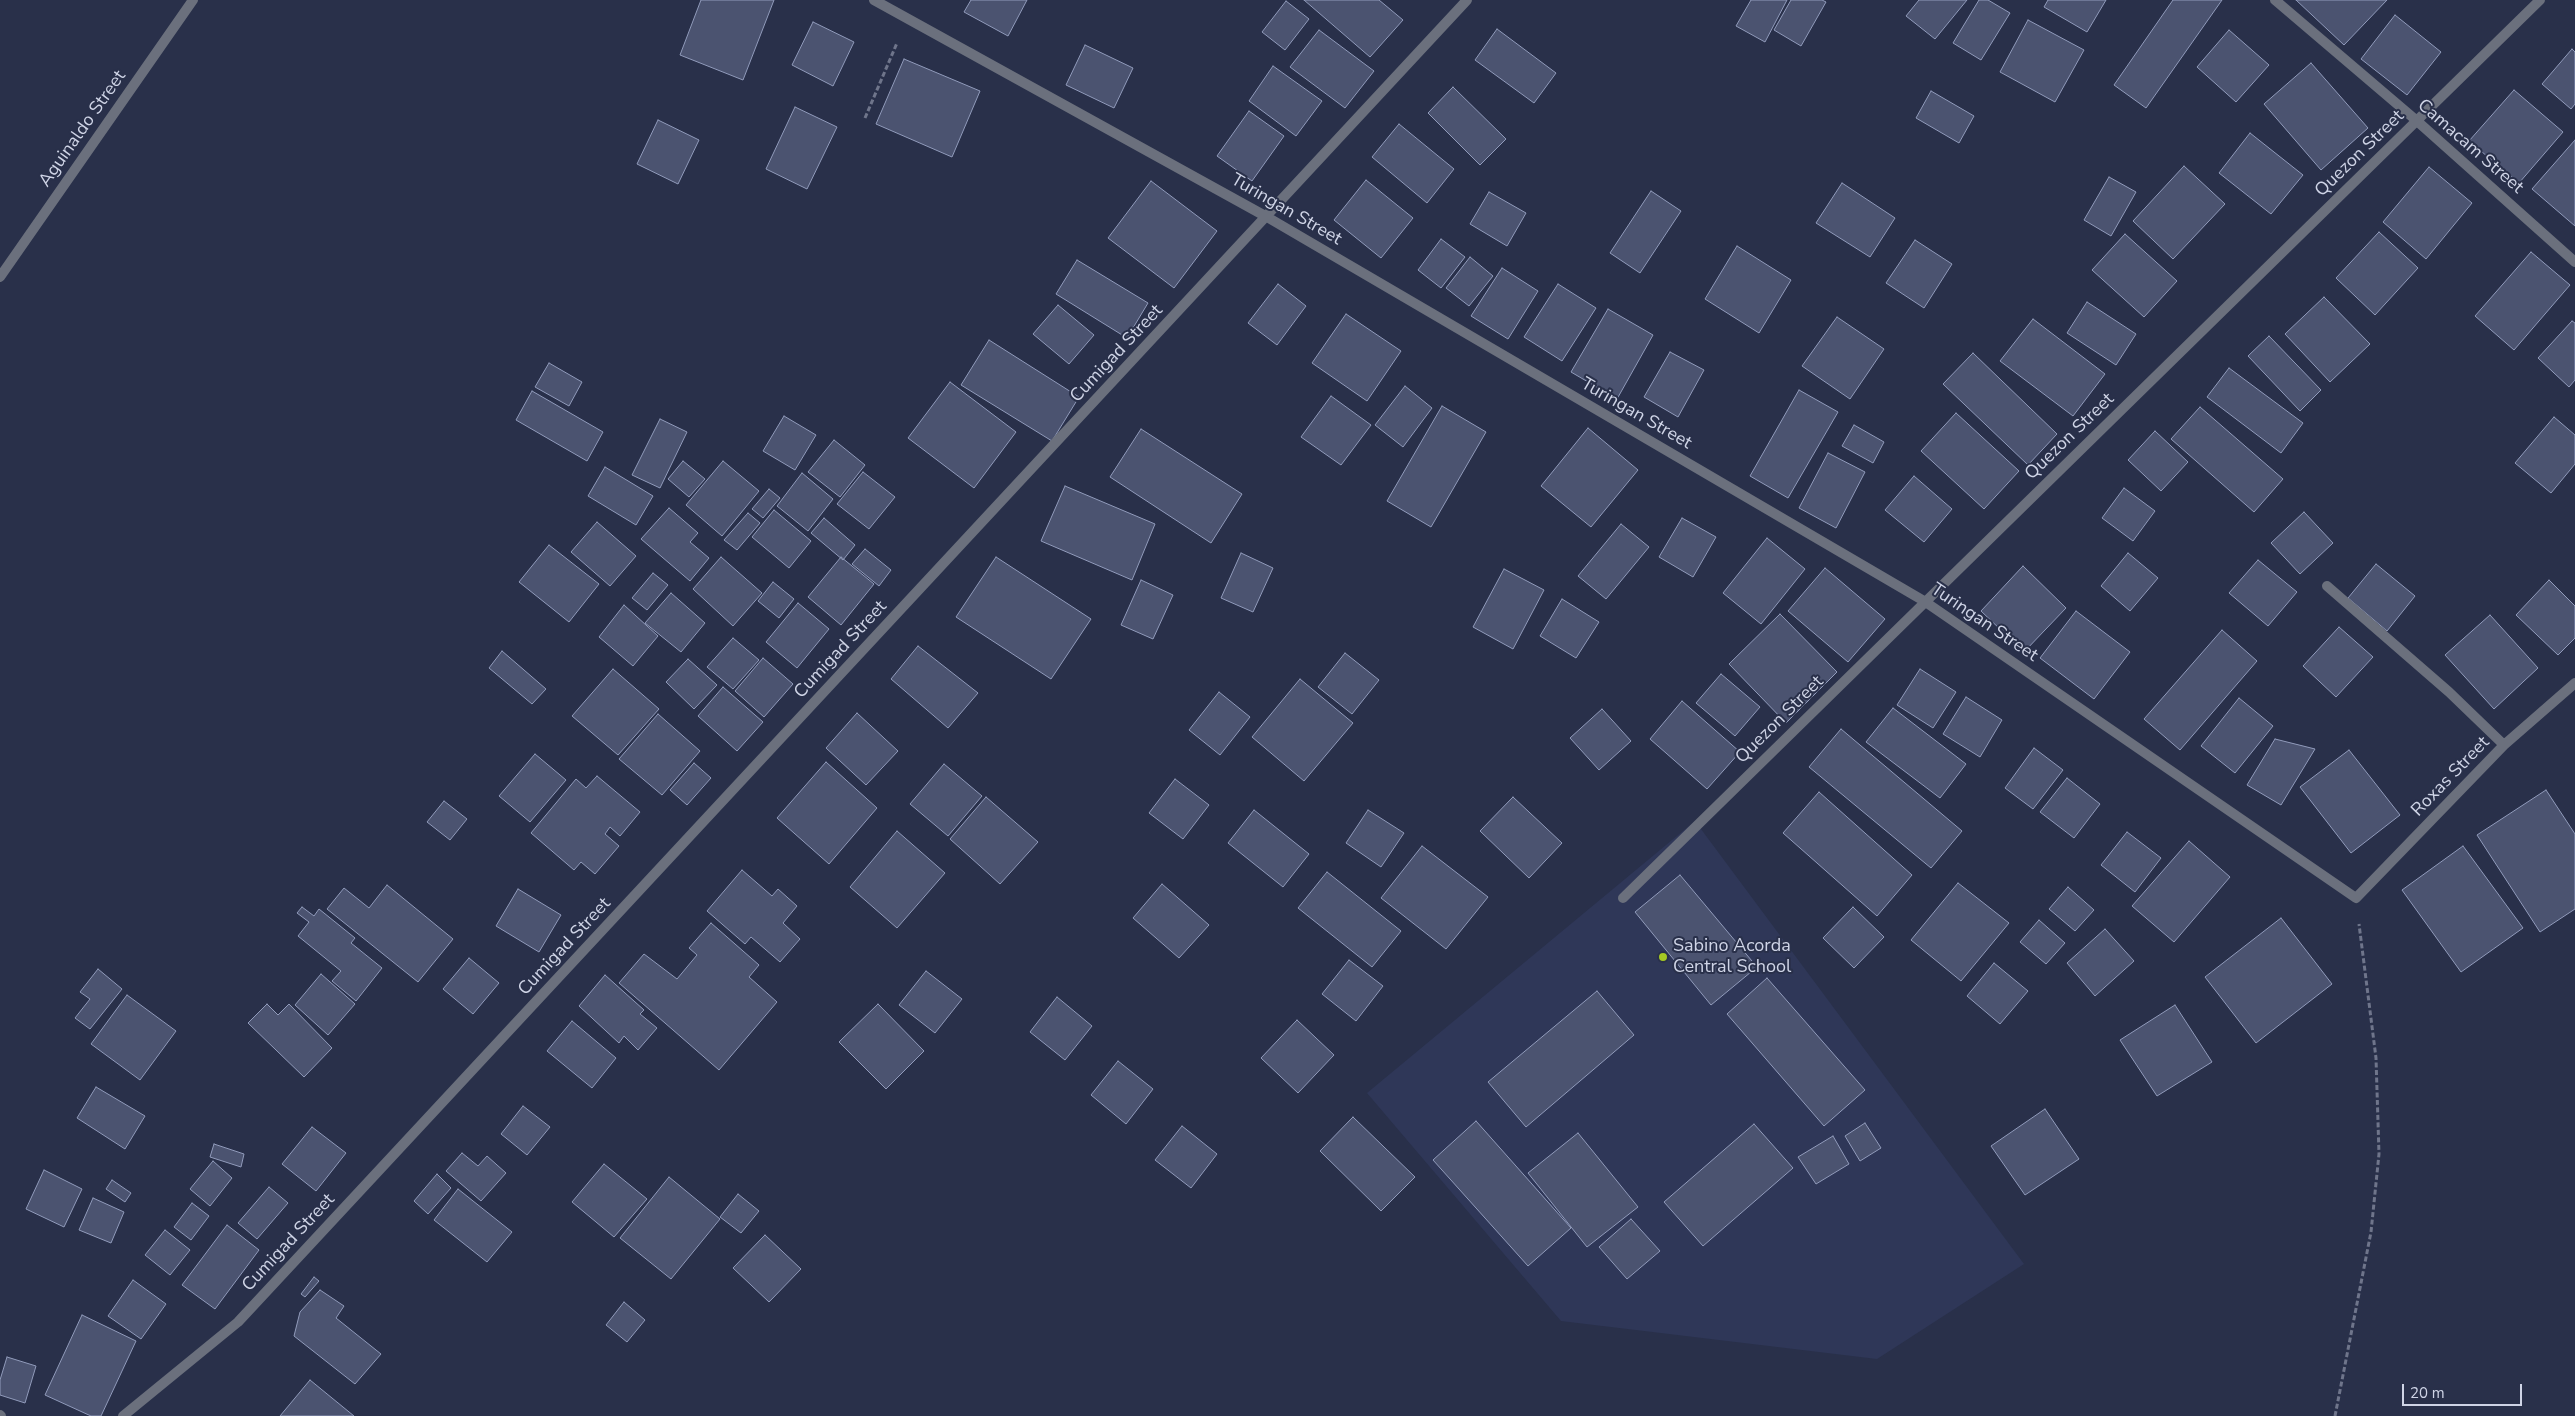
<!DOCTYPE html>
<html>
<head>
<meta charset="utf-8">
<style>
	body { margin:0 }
	#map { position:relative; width:2575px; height:1416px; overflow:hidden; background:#29304a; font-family:"Nunito Sans",sans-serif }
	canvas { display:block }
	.scale { position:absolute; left:2402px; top:1384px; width:120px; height:22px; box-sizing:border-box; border:2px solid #cfd4e6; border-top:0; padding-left:6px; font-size:15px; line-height:18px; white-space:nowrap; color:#cfd4e6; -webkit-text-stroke:4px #29304a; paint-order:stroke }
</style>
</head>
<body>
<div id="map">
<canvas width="2575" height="1416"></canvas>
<div class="scale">20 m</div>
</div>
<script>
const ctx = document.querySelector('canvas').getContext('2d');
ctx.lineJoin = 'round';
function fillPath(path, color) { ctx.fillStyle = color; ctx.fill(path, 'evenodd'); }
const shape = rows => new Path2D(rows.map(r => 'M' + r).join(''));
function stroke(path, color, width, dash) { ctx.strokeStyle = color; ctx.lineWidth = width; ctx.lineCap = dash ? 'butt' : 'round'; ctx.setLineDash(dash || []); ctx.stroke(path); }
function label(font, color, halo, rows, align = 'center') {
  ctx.font = font + ' "Nunito Sans",sans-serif'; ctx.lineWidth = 4; ctx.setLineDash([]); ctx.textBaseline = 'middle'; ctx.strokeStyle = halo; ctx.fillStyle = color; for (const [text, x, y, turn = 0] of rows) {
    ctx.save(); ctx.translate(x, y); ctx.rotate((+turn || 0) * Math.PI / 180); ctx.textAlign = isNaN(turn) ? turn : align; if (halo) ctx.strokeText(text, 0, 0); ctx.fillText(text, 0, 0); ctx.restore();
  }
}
fillPath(shape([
	[1695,821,2024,1264,1877,1359,1561,1321,1367,1093]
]), '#2f3758');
const building = shape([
	[701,0,774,0,743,80,680,55,701,0],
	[971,0,1027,0,1008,36,964,12,971,0],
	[1304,0,1379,0,1403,20,1370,57,1304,0],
	[1751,0,1787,0,1765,42,1736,26,1751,0],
	[1791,0,1822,0,1826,2,1801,46,1774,30,1791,0],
	[1919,0,1967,0,1935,39,1906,16,1919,0],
	[1979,0,1988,0,2010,13,1981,60,1953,43,1979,0],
	[2048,0,2106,0,2087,32,2044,7,2048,0],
	[2173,0,2222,0,2146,108,2114,85,2173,0],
	[2296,0,2387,0,2344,45,2296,0],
	[1286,1,1309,19,1285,50,1262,32,1286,1],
	[2395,15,2441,52,2407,95,2361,59,2395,15],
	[2028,20,2084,50,2055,102,2000,72,2028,20],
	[813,22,854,42,833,86,792,65,813,22],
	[1497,29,1556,73,1534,103,1475,60,1497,29],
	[1319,30,1374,71,1345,108,1290,67,1319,30],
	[2229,30,2269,65,2236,102,2197,67,2229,30],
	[1085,45,1133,68,1114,108,1066,85,1085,45],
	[2572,49,2575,52,2575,104,2571,109,2542,84,2572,49],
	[904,59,980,91,952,157,876,124,904,59],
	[2311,63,2368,128,2321,170,2264,104,2311,63],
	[1273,66,1322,101,1296,136,1249,101,1273,66],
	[1453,87,1506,139,1480,165,1428,113,1453,87],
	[2514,90,2563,132,2519,183,2469,141,2514,90],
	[1931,91,1974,116,1959,143,1916,118,1931,91],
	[795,107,837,127,807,189,766,169,795,107],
	[1249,111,1284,136,1252,181,1217,156,1249,111],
	[658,120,699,140,678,184,637,164,658,120],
	[1399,124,1454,169,1427,203,1372,157,1399,124],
	[2250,133,2303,175,2271,214,2219,173,2250,133],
	[2575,140,2575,226,2532,189,2575,140],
	[2184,166,2225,204,2173,259,2133,221,2184,166],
	[2429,167,2472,203,2426,259,2383,222,2429,167],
	[2109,177,2136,192,2111,236,2084,220,2109,177],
	[1366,180,1413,218,1381,258,1334,220,1366,180],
	[1151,181,1217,231,1174,288,1108,238,1151,181],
	[1842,183,1895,218,1870,257,1816,223,1842,183],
	[1651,191,1681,211,1640,273,1610,253,1651,191],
	[1489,192,1526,213,1507,246,1470,224,1489,192],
	[2379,232,2418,268,2375,315,2336,278,2379,232],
	[2125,234,2177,281,2144,317,2092,270,2125,234],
	[1441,239,1465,257,1441,288,1418,270,1441,239],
	[1915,240,1952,264,1924,308,1886,283,1915,240],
	[1737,246,1791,280,1759,333,1705,299,1737,246],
	[2531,252,2570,285,2514,350,2475,316,2531,252],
	[1470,257,1493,276,1469,306,1446,288,1470,257],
	[1077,260,1148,303,1127,338,1056,294,1077,260],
	[1502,268,1538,291,1508,339,1471,316,1502,268],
	[1278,284,1306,306,1277,345,1248,323,1278,284],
	[1558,284,1596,308,1562,361,1524,337,1558,284],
	[2324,297,2370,344,2330,382,2285,334,2324,297],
	[2087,302,2136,334,2116,365,2067,333,2087,302],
	[1058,305,1094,335,1069,364,1033,334,1058,305],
	[1608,309,1653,335,1617,399,1571,372,1608,309],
	[1346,314,1401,351,1367,401,1312,363,1346,314],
	[1837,317,1884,349,1850,399,1802,366,1837,317],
	[2033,319,2105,374,2073,416,2000,361,2033,319],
	[2572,321,2575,323,2575,380,2569,387,2538,358,2572,321],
	[2269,336,2321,390,2300,411,2248,356,2269,336],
	[989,340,1079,397,1052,441,961,385,989,340],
	[1670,352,1704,370,1678,417,1644,397,1670,352],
	[1973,353,2057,434,2028,465,1943,384,1973,353],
	[549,363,582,382,569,406,535,387,549,363],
	[2229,368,2303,423,2281,453,2207,397,2229,368],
	[950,382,1016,432,974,488,908,438,950,382],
	[1405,386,1432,408,1403,447,1375,425,1405,386],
	[1799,390,1838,412,1788,498,1750,476,1799,390],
	[532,391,603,432,587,461,516,420,532,391],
	[1331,396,1371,425,1341,465,1301,437,1331,396],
	[1442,406,1486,432,1431,527,1387,501,1442,406],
	[2200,407,2283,479,2254,512,2171,439,2200,407],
	[1956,413,2019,471,1984,509,1921,451,1956,413],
	[784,416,816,435,795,470,763,451,784,416],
	[2554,417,2575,435,2575,464,2551,493,2515,463,2554,417],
	[660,419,687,432,660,488,632,475,660,419],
	[1854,425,1884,442,1873,463,1842,446,1854,425],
	[1588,428,1638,470,1591,527,1541,486,1588,428],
	[1141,429,1242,494,1211,543,1110,477,1141,429],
	[2155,431,2188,462,2161,491,2128,460,2155,431],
	[834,440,865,465,840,497,808,472,834,440],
	[1828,453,1865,472,1836,528,1799,508,1828,453],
	[683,461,705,479,689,497,668,479,683,461],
	[723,461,759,491,722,536,686,505,723,461],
	[605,467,653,496,636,525,588,496,605,467],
	[863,472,895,497,869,529,837,504,863,472],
	[802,473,833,499,808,531,777,506,802,473],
	[1914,476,1952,509,1924,542,1885,510,1914,476],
	[1065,486,1155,524,1132,580,1041,541,1065,486],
	[2124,488,2155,511,2133,541,2102,518,2124,488],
	[769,489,780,498,763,518,752,509,769,489],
	[669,508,698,533,690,542,709,558,690,581,641,539,669,508],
	[774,510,811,541,789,568,752,537,774,510],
	[2304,512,2333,543,2300,574,2271,543,2304,512],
	[748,513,760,523,737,550,724,540,748,513],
	[824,518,855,545,843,560,811,533,824,518],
	[1682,518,1716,537,1693,577,1659,557,1682,518],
	[597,522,636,556,610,586,571,552,597,522],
	[1621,524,1649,547,1606,599,1578,576,1621,524],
	[1767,538,1805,569,1761,624,1723,593,1767,538],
	[549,545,599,584,569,622,519,582,549,545],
	[865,549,891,570,879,586,852,564,865,549],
	[1241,553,1273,568,1253,612,1221,598,1241,553],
	[2128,553,2158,578,2130,611,2101,586,2128,553],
	[721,557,762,593,733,626,693,589,721,557],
	[841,557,874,584,841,625,808,597,841,557],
	[996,557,1091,619,1051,679,956,617,996,557],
	[2258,560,2297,592,2268,626,2229,593,2258,560],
	[2376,564,2415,596,2387,631,2348,598,2376,564],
	[2023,566,2066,608,2024,652,1981,611,2023,566],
	[1825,568,1885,619,1848,662,1788,611,1825,568],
	[1504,569,1544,590,1513,649,1473,627,1504,569],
	[653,573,668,585,647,610,632,598,653,573],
	[1141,580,1173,595,1153,639,1121,625,1141,580],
	[2549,580,2575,606,2575,638,2558,655,2516,615,2549,580],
	[773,582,794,599,779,618,758,601,773,582],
	[671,593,705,623,681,652,645,623,671,593],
	[1562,599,1599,622,1576,658,1540,636,1562,599],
	[798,603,829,629,797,668,766,642,798,603],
	[624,605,658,636,633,666,599,637,624,605],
	[2076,611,2130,652,2094,699,2040,658,2076,611],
	[1780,614,1837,672,1786,723,1729,664,1780,614],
	[2490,615,2538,668,2494,709,2445,655,2490,615],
	[2339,627,2373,657,2336,697,2303,666,2339,627],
	[2222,630,2257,661,2180,750,2144,719,2222,630],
	[733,638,759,660,733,689,707,667,733,638],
	[918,646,978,693,948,728,891,679,918,646],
	[502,651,546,689,532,704,489,668,502,651],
	[1345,653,1379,680,1352,714,1318,687,1345,653],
	[763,658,793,684,764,717,735,691,763,658],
	[688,659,717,685,694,709,666,682,688,659],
	[613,669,659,709,618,755,572,716,613,669],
	[1920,669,1956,692,1933,728,1897,705,1920,669],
	[1721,674,1760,707,1735,736,1696,703,1721,674],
	[1300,679,1353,723,1304,781,1252,737,1300,679],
	[723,687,763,722,737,751,698,716,723,687],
	[1219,692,1250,717,1220,755,1189,730,1219,692],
	[1966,697,2002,720,1980,757,1943,734,1966,697],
	[2239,698,2273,726,2235,773,2201,746,2239,698],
	[1682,701,1740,752,1707,789,1650,739,1682,701],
	[1893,708,1966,764,1940,798,1866,742,1893,708],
	[1602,709,1631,741,1599,770,1570,738,1602,709],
	[857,713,898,751,866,785,826,748,857,713],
	[658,714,700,751,662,795,619,759,658,714],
	[1841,729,1962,831,1931,868,1809,767,1841,729],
	[2275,739,2315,749,2281,805,2247,785,2275,739],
	[2034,748,2063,770,2033,809,2005,788,2034,748],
	[2349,750,2400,815,2351,853,2300,787,2349,750],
	[535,754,566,780,530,822,499,796,535,754],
	[826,762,877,808,829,864,777,818,826,762],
	[694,763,711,778,687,805,670,790,694,763],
	[944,764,982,796,948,836,910,804,944,764],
	[597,776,640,812,620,836,610,827,605,834,619,846,595,874,581,862,574,870,531,833,576,779,586,788,597,776],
	[2067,778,2100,804,2074,838,2040,812,2067,778],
	[1175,779,1209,805,1183,839,1149,813,1175,779],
	[2546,790,2575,834,2575,909,2540,932,2477,835,2546,790],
	[1819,792,1912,875,1877,916,1783,833,1819,792],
	[986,797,1038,842,1000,884,950,839,986,797],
	[1513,797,1562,843,1529,878,1480,831,1513,797],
	[444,801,467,819,450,840,427,822,444,801],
	[1254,810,1309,854,1283,887,1228,843,1254,810],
	[1368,810,1404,833,1381,867,1346,843,1368,810],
	[897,831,945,873,897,928,850,887,897,831],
	[2127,832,2161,858,2135,892,2101,865,2127,832],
	[2189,841,2230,877,2174,942,2132,906,2189,841],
	[1422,846,1488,897,1446,949,1381,898,1422,846],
	[2463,846,2523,928,2461,972,2402,890,2463,846],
	[742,870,772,896,778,889,797,906,783,923,800,939,780,962,751,937,745,944,707,911,742,870],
	[1327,872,1401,931,1372,967,1298,908,1327,872],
	[1680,875,1757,967,1711,1005,1635,912,1680,875],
	[1958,883,2009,923,1961,981,1911,940,1958,883],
	[1162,884,1209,925,1179,958,1133,918,1162,884],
	[387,885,453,939,418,982,327,909,344,888,369,908,387,885],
	[2068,887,2094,910,2075,931,2049,909,2068,887],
	[518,889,561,915,539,952,496,926,518,889],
	[302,907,314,916,319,909,355,938,351,943,382,968,356,1001,332,981,341,971,298,936,309,922,297,913,302,907],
	[1853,907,1884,937,1854,968,1823,938,1853,907],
	[2281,918,2332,984,2256,1043,2205,977,2281,918],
	[2039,920,2065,943,2046,964,2020,942,2039,920],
	[711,923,759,965,749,977,777,1002,719,1070,619,983,644,954,677,979,697,955,689,948,711,923],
	[2105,929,2134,961,2095,996,2067,963,2105,929],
	[469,958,499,983,473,1014,443,989,469,958],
	[1349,960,1383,986,1356,1021,1322,994,1349,960],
	[1994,963,2028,991,2000,1024,1967,996,1994,963],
	[98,969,122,989,90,1029,75,1018,90,999,80,992,98,969],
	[926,971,962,999,935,1033,899,1005,926,971],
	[321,974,355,1004,328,1035,295,1005,321,974],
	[605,975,644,1010,640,1014,657,1028,638,1050,624,1036,619,1043,579,1006,605,975],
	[1767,978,1865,1090,1824,1126,1727,1014,1767,978],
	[1597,991,1634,1035,1526,1127,1488,1082,1597,991],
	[127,995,176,1031,140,1080,91,1044,127,995],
	[1057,997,1092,1026,1065,1060,1030,1032,1057,997],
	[267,1004,278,1015,289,1004,332,1048,304,1077,248,1023,267,1004],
	[878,1004,924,1051,886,1089,839,1042,878,1004],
	[2175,1005,2212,1062,2157,1096,2120,1040,2175,1005],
	[1297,1020,1334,1055,1298,1093,1261,1058,1297,1020],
	[572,1021,616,1058,592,1088,547,1051,572,1021],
	[1118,1061,1153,1089,1126,1124,1091,1095,1118,1061],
	[96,1087,145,1116,125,1149,77,1118,96,1087],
	[523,1106,550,1127,527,1155,501,1134,523,1106],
	[2045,1109,2079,1159,2025,1195,1991,1146,2045,1109],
	[1353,1117,1415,1177,1381,1211,1320,1151,1353,1117],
	[1476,1121,1571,1228,1528,1266,1433,1160,1476,1121],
	[1865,1123,1881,1148,1860,1161,1845,1136,1865,1123],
	[1754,1124,1793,1168,1703,1246,1664,1202,1754,1124],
	[1182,1126,1217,1154,1191,1188,1155,1160,1182,1126],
	[312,1127,346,1153,316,1191,282,1164,312,1127],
	[1578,1133,1638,1207,1587,1247,1528,1173,1578,1133],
	[1833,1136,1849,1164,1816,1184,1798,1157,1833,1136],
	[214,1144,244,1154,241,1167,210,1157,214,1144],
	[462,1153,478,1166,487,1156,506,1173,481,1201,446,1171,462,1153],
	[213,1161,232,1178,210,1206,190,1189,213,1161],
	[604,1164,647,1199,614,1237,572,1202,604,1164],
	[44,1170,82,1189,64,1227,26,1209,44,1170],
	[437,1174,451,1188,428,1214,414,1201,437,1174],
	[669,1177,720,1219,671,1279,620,1238,669,1177],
	[112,1180,131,1193,125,1202,106,1189,112,1180],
	[269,1187,288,1203,257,1239,238,1223,269,1187],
	[458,1189,512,1232,487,1262,434,1220,458,1189],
	[738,1194,759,1211,741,1233,720,1217,738,1194],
	[93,1198,124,1212,111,1243,79,1230,93,1198],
	[192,1203,209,1216,191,1240,174,1227,192,1203],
	[1631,1219,1660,1251,1627,1279,1599,1247,1631,1219],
	[227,1225,259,1250,215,1309,182,1285,227,1225],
	[165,1230,190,1250,170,1275,145,1255,165,1230],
	[765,1235,801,1269,769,1302,733,1268,765,1235],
	[314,1277,319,1281,305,1297,301,1294,314,1277],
	[133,1280,166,1304,141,1339,108,1316,133,1280],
	[320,1290,344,1306,336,1318,381,1354,355,1384,294,1336,300,1312,320,1290],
	[624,1302,645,1320,627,1342,606,1325,624,1302],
	[82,1315,136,1341,101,1416,91,1416,45,1395,82,1315],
	[7,1357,36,1366,25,1403,0,1395,0,1380,7,1357],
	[310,1380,354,1416,280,1416,310,1380]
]);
fillPath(building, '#4b5370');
stroke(building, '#919bbb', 1);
stroke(shape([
	[865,118,897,43],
	[2335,1416,2371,1232,2379,1154,2376,1058,2359,924]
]), '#6f758b', 3, [5, 2.5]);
stroke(shape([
	[874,0,1267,217,1924,601,2356,898,2504,745,2575,683],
	[2275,0,2417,121,2575,262],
	[0,277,193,0],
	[2327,586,2449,692,2504,745],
	[1623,898,2540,0],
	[0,1415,1,1416],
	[123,1416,238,1322,1467,0]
]), '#6b707d', 10);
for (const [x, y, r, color] of [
	[1663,957,5,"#a5c823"]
]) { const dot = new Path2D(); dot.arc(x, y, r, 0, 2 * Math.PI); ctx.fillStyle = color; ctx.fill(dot); stroke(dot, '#29304a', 2); }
label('18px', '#cfd4e6', '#29304a', [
	["Aguinaldo Street",83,129,-55],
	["Camacam Street",2470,147,41],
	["Quezon Street",2360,154,-44],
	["Turingan Street",1286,210,30],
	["Cumigad Street",1117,354,-47],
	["Turingan Street",1636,414,30],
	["Quezon Street",2070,437,-44],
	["Turingan Street",1984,623,34],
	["Cumigad Street",841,650,-47],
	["Quezon Street",1780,720,-45],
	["Roxas Street",2451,777,-46],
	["Cumigad Street",565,947,-47],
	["Cumigad Street",289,1243,-47]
]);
label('18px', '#cfd4e6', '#29304a', [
	["Sabino Acorda",1673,947],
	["Central School",1673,968]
], 'left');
</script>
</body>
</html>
